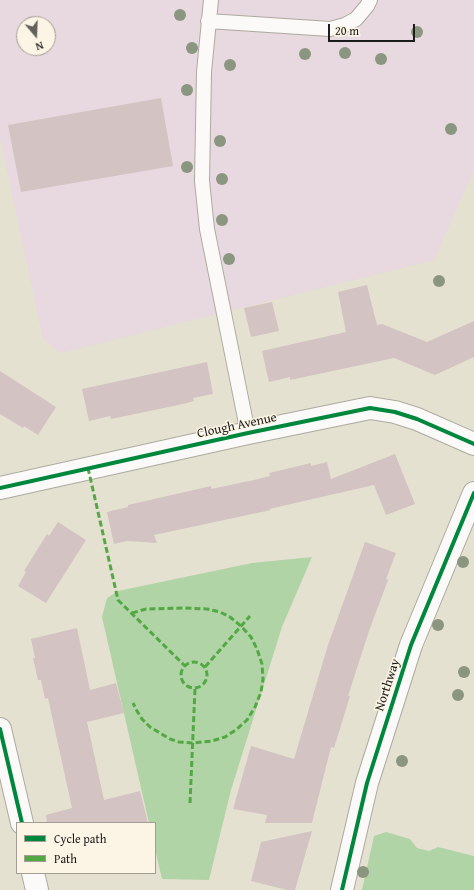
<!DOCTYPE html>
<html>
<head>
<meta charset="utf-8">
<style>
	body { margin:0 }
	#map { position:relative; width:474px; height:890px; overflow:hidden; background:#e5e1d0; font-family:"Gentium Book Plus",serif }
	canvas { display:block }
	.legend { position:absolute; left:16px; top:822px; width:140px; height:52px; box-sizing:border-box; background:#fcf5e5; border:1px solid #a29e95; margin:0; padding:5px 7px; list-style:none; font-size:12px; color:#1c1c1c }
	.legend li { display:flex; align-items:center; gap:8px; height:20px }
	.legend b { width:20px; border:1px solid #a29e95 }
	.north { position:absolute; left:16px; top:16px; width:40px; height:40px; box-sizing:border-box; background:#fcf5e5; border:1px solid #a29e95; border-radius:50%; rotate:161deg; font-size:11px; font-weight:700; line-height:16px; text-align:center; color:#1c1c1c }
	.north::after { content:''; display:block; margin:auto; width:14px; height:18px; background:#62615b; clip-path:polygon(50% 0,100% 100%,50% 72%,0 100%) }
	.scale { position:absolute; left:328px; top:24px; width:87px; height:18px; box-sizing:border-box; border:2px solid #1c1c1c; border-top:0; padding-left:5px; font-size:12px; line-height:14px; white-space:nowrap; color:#1c1c1c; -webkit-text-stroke:3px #fcf5e5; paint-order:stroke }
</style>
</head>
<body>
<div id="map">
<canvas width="474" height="890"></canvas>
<ul class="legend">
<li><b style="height:5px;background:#00873e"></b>Cycle path</li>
<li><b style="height:5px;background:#52a943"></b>Path</li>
</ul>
<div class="north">N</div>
<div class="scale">20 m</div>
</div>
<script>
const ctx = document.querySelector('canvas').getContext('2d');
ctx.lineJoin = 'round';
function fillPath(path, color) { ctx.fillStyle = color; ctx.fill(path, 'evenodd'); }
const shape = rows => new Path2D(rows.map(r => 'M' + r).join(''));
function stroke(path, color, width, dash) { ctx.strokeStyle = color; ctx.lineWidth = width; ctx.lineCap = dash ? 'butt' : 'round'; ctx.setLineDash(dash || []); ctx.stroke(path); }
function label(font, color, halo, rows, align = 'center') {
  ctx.font = font + ' "Gentium Book Plus",serif'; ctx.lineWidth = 3; ctx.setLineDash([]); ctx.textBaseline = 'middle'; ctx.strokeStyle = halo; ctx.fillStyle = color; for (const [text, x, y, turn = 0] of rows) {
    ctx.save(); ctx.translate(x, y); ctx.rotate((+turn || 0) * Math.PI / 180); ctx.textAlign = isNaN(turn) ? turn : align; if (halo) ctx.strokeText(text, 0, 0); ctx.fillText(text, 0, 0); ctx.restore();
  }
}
fillPath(shape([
	[0,0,474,0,474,170,434,260,60,353,43,339,0,139],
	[24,24,48,24,48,48,24,48]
]), '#e8d8df');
fillPath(shape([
	[312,557,282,627,231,790,209,880,162,879,155,849,155,823,149,823,102,617,107,598,118,591,252,563],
	[386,832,410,839,417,848,429,851,438,847,474,856,474,890,362,890,374,836]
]), '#b1d4a6');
fillPath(shape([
	[161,98,173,166,21,192,8,125],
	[367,285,377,325,382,324,427,342,474,321,474,357,435,375,394,358,290,380,290,377,269,382,262,351,346,332,338,292],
	[272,302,279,331,251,337,244,308],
	[207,362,213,394,193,398,194,401,183,404,111,419,110,416,89,421,82,389],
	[0,371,56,407,38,435,24,426,23,428,0,414],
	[395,454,415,504,386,515,374,485,269,509,271,510,154,535,157,543,127,541,114,544,107,512,128,507,128,505,211,486,211,489,254,480,270,476,269,473,311,463,311,466,327,462,331,479],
	[58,522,86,540,46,603,18,586,26,572,24,571,47,534,49,536],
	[365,542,396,553,386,579,388,580,369,631,348,696,350,696,334,748,331,747,312,823,265,823,267,815,233,809,251,746,294,759,328,645],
	[77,628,90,690,116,683,124,713,87,722,104,800,140,791,148,823,47,823,46,815,72,808,48,698,45,699,41,680,38,680,33,658,35,658,31,639],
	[312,831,295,890,287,890,251,881,261,842]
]), '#d3c3c2');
const lane = shape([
	[211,0,204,72,202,181,207,229,248,433],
	[208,21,330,29,345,25,356,19,367,6,370,0]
]);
const street = shape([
	[0,488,248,433,370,408,395,412,417,419,474,444],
	[0,729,22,823],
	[33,873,37,890],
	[342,890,367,783,411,645,474,493]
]);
stroke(lane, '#acaaa0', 16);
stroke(street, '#acaaa0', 24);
stroke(lane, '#fbfaf8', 14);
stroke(street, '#fbfaf8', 22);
stroke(shape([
	[88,468,118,600,185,666],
	[132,613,146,609,185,608,207,609,220,612,230,617,241,626,251,637,257,649,262,664,263,679,261,692,255,707,247,720,237,729,225,737,212,741,192,743,179,742,170,739,150,727,142,719,137,711,133,703],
	'181 675a13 13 0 1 1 26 0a13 13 0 1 1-26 0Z',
	[205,667,250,616],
	[190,803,195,689]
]), '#52a943', 3, [6, 3]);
stroke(shape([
	[0,488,248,433,370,408,395,412,417,419,474,444],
	[0,729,22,823],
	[342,890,367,783,411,645,474,493]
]), '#00873e', 4);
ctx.fillStyle = '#8b9681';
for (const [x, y] of [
	[180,15],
	[417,32],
	[192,48],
	[345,53],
	[305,54],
	[381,59],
	[230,65],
	[187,90],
	[451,129],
	[220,141],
	[187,167],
	[222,179],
	[222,220],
	[229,259],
	[439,281],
	[463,562],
	[438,625],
	[464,672],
	[458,695],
	[402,761],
	[363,872]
]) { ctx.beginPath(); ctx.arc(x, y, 6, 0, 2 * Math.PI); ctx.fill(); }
label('13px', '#1c1c1c', '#fcf5e5', [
	["Clough Avenue",237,426,-12],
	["Northway",388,685,-72]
]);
</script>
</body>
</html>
